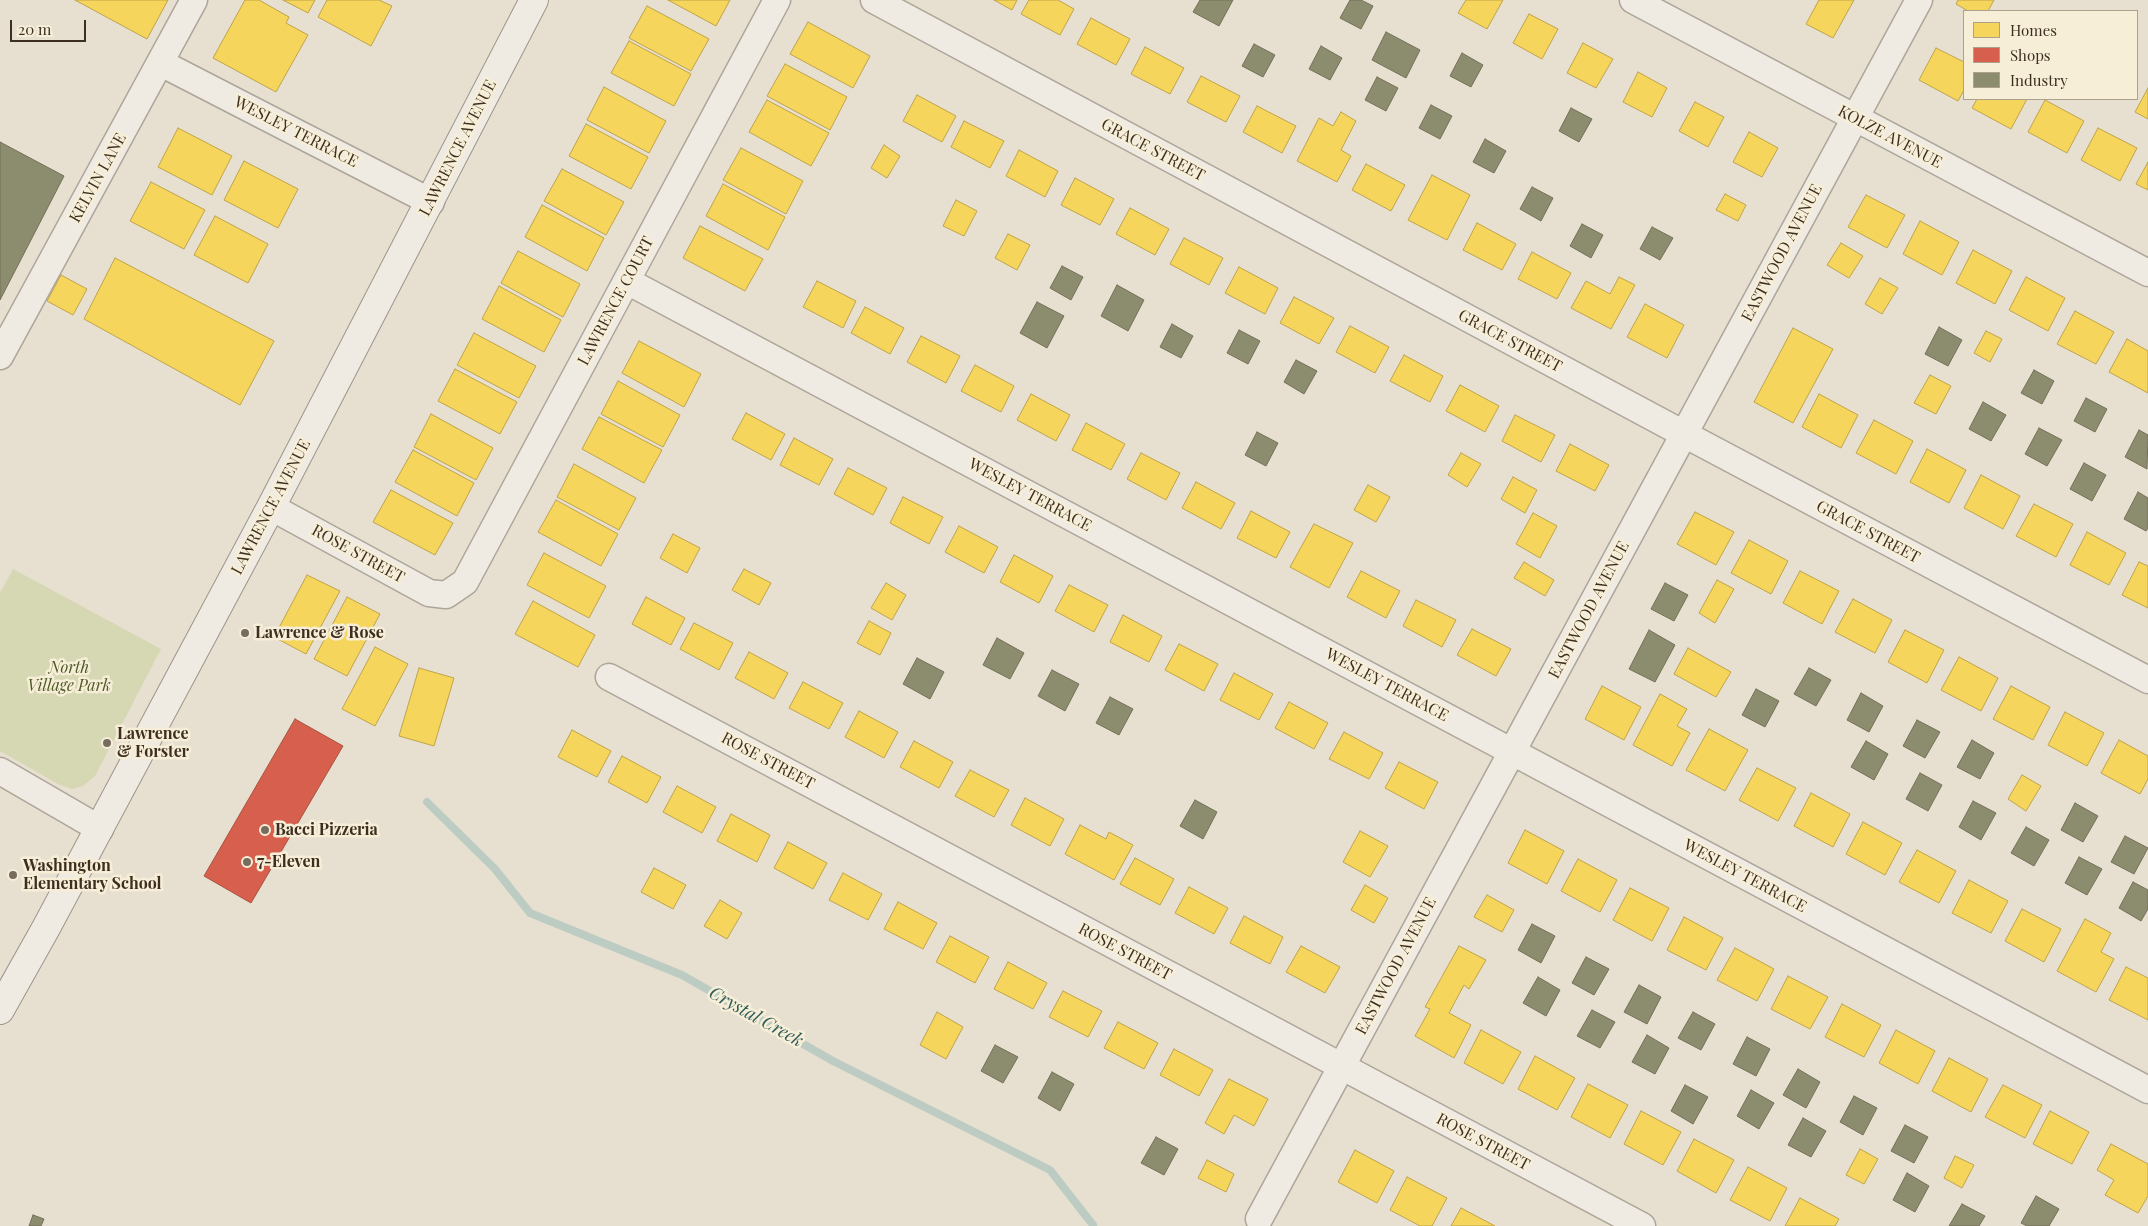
<!DOCTYPE html>
<html>
<head>
<meta charset="utf-8">
<style>
	body { margin:0 }
	#map { position:relative; width:2148px; height:1226px; overflow:hidden; background:#e7e0d1; font-family:"Playfair Display",serif }
	canvas { display:block }
	.legend { position:absolute; left:1963px; top:10px; width:175px; height:90px; box-sizing:border-box; background:#f7eed8; border:1px solid #ada18e; margin:0; padding:6px 9px; list-style:none; font-size:15px; color:#3d2e20 }
	.legend li { display:flex; align-items:center; gap:10px; height:25px }
	.legend b { width:25px; border:1px solid #ada18e }
	.scale { position:absolute; left:10px; top:20px; width:76px; height:22px; box-sizing:border-box; border:2px solid #3d2e20; border-top:0; padding-left:6px; font-size:15px; line-height:18px; white-space:nowrap; color:#3d2e20; -webkit-text-stroke:4px #f7eed8; paint-order:stroke }
</style>
</head>
<body>
<div id="map">
<canvas width="2148" height="1226"></canvas>
<ul class="legend">
<li><b style="height:14px;background:#f6d55c"></b>Homes</li>
<li><b style="height:14px;background:#d6604d"></b>Shops</li>
<li><b style="height:14px;background:#8c8c6e"></b>Industry</li>
</ul>
<div class="scale">20 m</div>
</div>
<script>
const ctx = document.querySelector('canvas').getContext('2d');
ctx.lineJoin = 'round';
function fillPath(path, color) { ctx.fillStyle = color; ctx.fill(path, 'evenodd'); }
const shape = rows => new Path2D(rows.map(r => 'M' + r).join(''));
function stroke(path, color, width, dash) { ctx.strokeStyle = color; ctx.lineWidth = width; ctx.lineCap = dash ? 'butt' : 'round'; ctx.setLineDash(dash || []); ctx.stroke(path); }
function label(font, color, halo, rows, align = 'center') {
  ctx.font = font + ' "Playfair Display",serif'; ctx.lineWidth = 5; ctx.setLineDash([]); ctx.textBaseline = 'middle'; ctx.strokeStyle = halo; ctx.fillStyle = color; for (const [text, x, y, turn = 0] of rows) {
    ctx.save(); ctx.translate(x, y); ctx.rotate((+turn || 0) * Math.PI / 180); ctx.textAlign = isNaN(turn) ? turn : align; if (halo) ctx.strokeText(text, 0, 0); ctx.fillText(text, 0, 0); ctx.restore();
  }
}
fillPath(shape([
	[13,569,161,649,95,776,83,786,72,789,58,784,0,751,0,593]
]), '#d6d7b3');
const homes = shape([
	[75,0,168,0,147,39,75,0],
	[245,0,259,0,289,17,286,23,308,35,276,92,213,58,245,0],
	[283,0,315,0,308,13,283,0],
	[327,0,379,0,392,6,371,46,318,17,327,0],
	[668,0,730,0,716,26,668,0],
	[994,0,1017,0,1012,10,994,0],
	[1029,0,1058,0,1074,9,1060,35,1021,14,1029,0],
	[1466,0,1503,0,1487,29,1458,13,1466,0],
	[1819,0,1854,0,1833,38,1806,24,1819,0],
	[1958,0,1994,0,1988,11,1968,11,1956,4,1958,0],
	[647,6,709,39,691,71,629,38,647,6],
	[1529,14,1558,29,1542,59,1513,43,1529,14],
	[1091,18,1130,39,1116,65,1077,44,1091,18],
	[808,22,870,56,853,88,790,54,808,22],
	[629,41,691,74,674,106,611,73,629,41],
	[1583,43,1613,59,1596,88,1567,73,1583,43],
	[1145,47,1184,68,1170,94,1131,74,1145,47],
	[1936,48,1964,62,1964,90,1958,101,1919,80,1936,48],
	[785,64,847,97,830,130,767,96,785,64],
	[1638,72,1667,88,1652,117,1623,102,1638,72],
	[1201,76,1240,96,1226,122,1187,102,1201,76],
	[604,87,666,121,649,153,587,120,604,87],
	[2148,88,2148,119,2135,112,2148,88],
	[917,95,956,116,942,142,903,121,917,95],
	[1977,99,2027,99,2011,129,1972,108,1977,99],
	[767,100,829,133,811,166,749,132,767,100],
	[2045,100,2084,121,2067,153,2028,132,2045,100],
	[1695,102,1724,117,1708,147,1679,131,1695,102],
	[1257,106,1296,126,1282,153,1243,132,1257,106],
	[1341,112,1356,121,1341,150,1351,156,1337,182,1297,161,1319,118,1333,126,1341,112],
	[964,121,1004,141,990,168,951,147,964,121],
	[586,124,648,157,631,189,569,156,586,124],
	[178,128,232,156,212,195,158,167,178,128],
	[2098,128,2137,148,2120,181,2081,160,2098,128],
	[1749,132,1778,148,1762,177,1733,162,1749,132],
	[884,145,900,156,887,178,871,168,884,145],
	[741,148,803,181,786,214,723,180,741,148],
	[1019,150,1058,171,1045,197,1006,176,1019,150],
	[244,161,298,189,278,228,224,200,244,161],
	[2148,162,2148,190,2136,184,2148,162],
	[1366,164,1405,185,1391,211,1352,190,1366,164],
	[562,169,624,202,606,235,544,201,562,169],
	[1432,175,1470,195,1447,240,1408,220,1432,175],
	[1075,178,1114,199,1100,225,1061,205,1075,178],
	[151,182,205,210,184,249,130,221,151,182],
	[723,184,785,217,768,250,706,216,723,184],
	[1725,194,1746,205,1738,221,1716,210,1725,194],
	[1866,195,1905,215,1887,248,1848,227,1866,195],
	[956,200,977,211,964,236,943,226,956,200],
	[542,205,604,238,587,271,525,237,542,205],
	[1130,208,1169,229,1155,255,1116,234,1130,208],
	[215,216,268,244,248,283,194,255,215,216],
	[1920,221,1959,242,1942,275,1903,254,1920,221],
	[1477,223,1516,244,1502,270,1463,250,1477,223],
	[700,226,763,259,745,291,683,258,700,226],
	[1008,234,1030,245,1017,270,995,258,1008,234],
	[1184,238,1223,258,1209,285,1170,264,1184,238],
	[1841,243,1863,256,1849,278,1827,265,1841,243],
	[1973,250,2012,271,1995,304,1956,283,1973,250],
	[518,251,580,284,563,317,501,283,518,251],
	[1532,252,1571,273,1557,299,1518,279,1532,252],
	[115,258,274,341,240,405,84,319,115,258],
	[1239,267,1278,288,1265,314,1225,293,1239,267],
	[61,275,87,289,73,315,47,301,61,275],
	[1619,277,1635,285,1611,329,1571,308,1586,281,1610,294,1619,277],
	[2026,277,2065,298,2048,331,2009,310,2026,277],
	[1880,278,1898,288,1882,314,1865,304,1880,278],
	[817,281,856,301,843,328,803,307,817,281],
	[499,286,561,320,544,352,482,319,499,286],
	[1294,297,1334,318,1319,344,1280,323,1294,297],
	[1645,304,1684,325,1667,358,1627,337,1645,304],
	[865,307,904,328,890,354,851,333,865,307],
	[2075,311,2114,332,2096,364,2057,344,2075,311],
	[1350,326,1389,347,1375,373,1336,352,1350,326],
	[1793,328,1833,349,1793,423,1754,402,1793,328],
	[1986,331,2002,339,1990,362,1974,353,1986,331],
	[474,333,536,366,519,398,457,365,474,333],
	[921,336,960,356,946,383,907,362,921,336],
	[2127,339,2148,351,2148,393,2109,372,2127,339],
	[639,341,701,374,684,407,622,373,639,341],
	[1404,355,1443,376,1430,402,1390,381,1404,355],
	[975,365,1014,386,1001,412,961,391,975,365],
	[455,369,517,402,500,434,438,401,455,369],
	[1930,375,1951,386,1936,414,1914,403,1930,375],
	[618,381,680,415,663,447,601,414,618,381],
	[1460,385,1499,406,1485,432,1446,411,1460,385],
	[1031,394,1070,415,1056,441,1017,420,1031,394],
	[1819,394,1858,415,1841,448,1802,427,1819,394],
	[746,413,785,434,771,460,732,439,746,413],
	[431,414,493,448,476,480,414,447,431,414],
	[1515,415,1555,435,1541,462,1502,441,1515,415],
	[599,417,662,450,644,483,582,449,599,417],
	[1874,420,1913,441,1896,474,1856,453,1874,420],
	[1086,423,1125,444,1111,470,1072,450,1086,423],
	[794,438,833,459,819,485,780,465,794,438],
	[1570,444,1609,465,1595,491,1556,471,1570,444],
	[1927,449,1966,470,1949,503,1910,482,1927,449],
	[413,450,474,483,457,516,395,482,413,450],
	[1141,453,1180,473,1166,500,1127,479,1141,453],
	[1461,453,1481,464,1467,487,1448,475,1461,453],
	[574,464,636,498,619,530,557,497,574,464],
	[848,468,887,488,873,515,834,494,848,468],
	[1981,475,2020,496,2003,529,1964,508,1981,475],
	[1513,477,1537,490,1525,513,1501,499,1513,477],
	[1196,482,1235,503,1221,529,1182,508,1196,482],
	[1368,485,1390,497,1376,522,1354,510,1368,485],
	[391,490,453,523,435,555,373,522,391,490],
	[903,497,943,517,929,544,890,523,903,497],
	[556,500,618,534,601,566,538,532,556,500],
	[2034,504,2073,524,2056,557,2016,536,2034,504],
	[1251,511,1290,532,1276,558,1237,538,1251,511],
	[1695,512,1734,532,1716,565,1677,544,1695,512],
	[1533,513,1557,526,1540,558,1516,544,1533,513],
	[1314,524,1353,543,1329,588,1290,567,1314,524],
	[959,526,998,547,984,573,945,552,959,526],
	[2087,532,2126,553,2109,585,2070,565,2087,532],
	[673,534,700,548,687,573,660,558,673,534],
	[1749,540,1788,561,1771,594,1731,573,1749,540],
	[544,553,606,586,589,618,527,585,544,553],
	[1014,555,1053,576,1039,603,1000,582,1014,555],
	[1524,562,1554,580,1545,596,1514,578,1524,562],
	[2139,562,2148,566,2148,608,2122,595,2139,562],
	[744,569,771,583,759,605,732,590,744,569],
	[1361,571,1400,591,1386,618,1347,597,1361,571],
	[1800,571,1839,591,1822,624,1783,603,1800,571],
	[307,575,340,591,306,654,274,637,307,575],
	[1717,580,1734,589,1715,623,1699,613,1717,580],
	[886,583,906,595,892,620,871,608,886,583],
	[1069,585,1108,605,1094,632,1055,611,1069,585],
	[347,597,380,614,347,676,314,659,347,597],
	[646,597,685,618,671,645,632,624,646,597],
	[1853,599,1892,620,1875,653,1835,632,1853,599],
	[1416,600,1456,620,1442,647,1403,626,1416,600],
	[533,601,595,635,578,667,515,634,533,601],
	[1123,615,1162,636,1149,662,1110,642,1123,615],
	[869,621,891,633,880,655,857,643,869,621],
	[694,623,733,643,719,670,680,649,694,623],
	[1472,629,1511,649,1496,676,1457,655,1472,629],
	[1905,630,1944,650,1927,683,1888,662,1905,630],
	[1179,644,1218,664,1204,691,1165,670,1179,644],
	[375,647,408,664,375,726,342,709,375,647],
	[1688,648,1731,672,1716,697,1674,674,1688,648],
	[749,652,788,673,774,699,735,678,749,652],
	[1959,657,1998,678,1981,711,1941,690,1959,657],
	[419,668,454,678,434,746,399,736,419,668],
	[1234,673,1273,694,1259,720,1220,700,1234,673],
	[803,682,843,703,829,729,789,708,803,682],
	[1602,686,1641,707,1624,740,1585,719,1602,686],
	[2011,686,2050,707,2033,740,1993,719,2011,686],
	[1660,694,1687,709,1677,726,1690,733,1672,766,1633,745,1660,694],
	[1289,702,1328,723,1314,749,1275,728,1289,702],
	[859,711,898,732,884,758,845,737,859,711],
	[2065,712,2104,733,2087,766,2048,745,2065,712],
	[1709,729,1748,750,1725,791,1686,770,1709,729],
	[572,730,611,751,597,777,558,757,572,730],
	[1344,732,1383,753,1369,779,1329,759,1344,732],
	[2119,740,2148,756,2148,779,2140,794,2101,773,2119,740],
	[914,741,953,762,939,788,900,767,914,741],
	[622,756,661,777,647,803,608,782,622,756],
	[1399,762,1438,782,1424,809,1385,788,1399,762],
	[1757,768,1796,788,1778,821,1739,800,1757,768],
	[970,770,1009,790,994,817,955,796,970,770],
	[2022,775,2041,786,2026,811,2008,799,2022,775],
	[677,786,716,807,702,833,663,812,677,786],
	[1811,793,1850,814,1833,847,1794,826,1811,793],
	[1025,798,1064,819,1050,846,1011,825,1025,798],
	[731,814,770,835,757,862,717,841,731,814],
	[1863,822,1902,843,1885,875,1846,854,1863,822],
	[1080,825,1106,839,1109,832,1133,845,1114,880,1065,854,1080,825],
	[1525,830,1564,851,1547,884,1508,863,1525,830],
	[1360,831,1388,846,1370,877,1343,862,1360,831],
	[788,842,827,863,813,889,774,868,788,842],
	[1917,850,1956,871,1939,903,1899,882,1917,850],
	[1135,858,1174,879,1160,905,1120,884,1135,858],
	[1578,859,1617,880,1600,912,1561,891,1578,859],
	[654,868,686,885,673,909,641,892,654,868],
	[843,873,882,894,868,920,829,900,843,873],
	[1969,880,2008,901,1991,933,1952,913,1969,880],
	[1365,885,1388,898,1374,923,1351,910,1365,885],
	[1189,887,1228,908,1214,934,1175,913,1189,887],
	[1630,888,1669,908,1652,941,1613,920,1630,888],
	[1487,895,1514,910,1502,932,1474,917,1487,895],
	[720,900,742,913,727,939,704,926,720,900],
	[898,902,937,923,923,949,884,929,898,902],
	[2022,909,2061,929,2044,962,2005,941,2022,909],
	[1244,916,1283,937,1270,964,1230,943,1244,916],
	[1684,917,1723,938,1706,970,1667,950,1684,917],
	[2085,919,2111,933,2101,952,2114,959,2096,992,2057,971,2085,919],
	[950,936,989,957,975,983,936,962,950,936],
	[1301,946,1340,967,1325,993,1286,972,1301,946],
	[1459,946,1486,960,1469,989,1464,985,1449,1013,1471,1025,1454,1058,1415,1036,1430,1009,1425,1007,1459,946],
	[1735,948,1774,969,1757,1001,1717,980,1735,948],
	[1008,962,1047,983,1033,1009,994,989,1008,962],
	[2126,967,2148,978,2148,1020,2109,1000,2126,967],
	[1788,976,1828,997,1810,1029,1771,1009,1788,976],
	[1063,991,1102,1011,1088,1037,1049,1017,1063,991],
	[1842,1004,1881,1025,1864,1057,1825,1037,1842,1004],
	[937,1012,963,1027,946,1059,920,1045,937,1012],
	[1118,1022,1158,1043,1144,1069,1104,1048,1118,1022],
	[1481,1030,1521,1052,1503,1084,1464,1063,1481,1030],
	[1896,1030,1935,1051,1918,1084,1879,1063,1896,1030],
	[1174,1049,1213,1070,1199,1096,1160,1075,1174,1049],
	[1535,1056,1575,1078,1557,1110,1518,1089,1535,1056],
	[1949,1058,1988,1079,1971,1112,1932,1091,1949,1058],
	[1229,1079,1268,1099,1254,1126,1234,1115,1224,1134,1205,1123,1229,1079],
	[1588,1084,1628,1105,1610,1138,1571,1117,1588,1084],
	[2003,1085,2042,1105,2025,1138,1985,1117,2003,1085],
	[1641,1111,1681,1132,1663,1165,1624,1144,1641,1111],
	[2050,1111,2089,1132,2072,1164,2033,1144,2050,1111],
	[1694,1139,1734,1160,1716,1193,1677,1171,1694,1139],
	[2111,1144,2148,1164,2148,1196,2138,1213,2105,1195,2114,1180,2097,1170,2111,1144],
	[1860,1149,1878,1159,1864,1184,1846,1175,1860,1149],
	[1355,1150,1394,1171,1377,1203,1338,1182,1355,1150],
	[1955,1156,1974,1165,1962,1188,1944,1178,1955,1156],
	[1207,1160,1234,1174,1226,1192,1198,1178,1207,1160],
	[1748,1167,1787,1188,1770,1221,1730,1200,1748,1167],
	[1407,1177,1447,1198,1432,1226,1420,1226,1390,1210,1407,1177],
	[1800,1198,1839,1219,1835,1226,1785,1226,1800,1198],
	[1461,1208,1495,1226,1451,1226,1461,1208]
]);
fillPath(homes, '#f6d55c');
stroke(homes, '#bea34a', 1);
const shops = shape([
	[295,719,343,746,251,903,204,876,295,719]
]);
fillPath(shops, '#d6604d');
stroke(shops, '#a85140', 1);
const industry = shape([
	[1200,0,1233,0,1219,26,1193,12,1200,0],
	[1350,0,1361,0,1373,6,1361,29,1340,18,1350,0],
	[1386,32,1420,50,1406,78,1372,60,1386,32],
	[1254,44,1275,55,1263,77,1242,66,1254,44],
	[1321,46,1342,58,1330,80,1309,69,1321,46],
	[1462,53,1483,65,1471,87,1450,76,1462,53],
	[1377,77,1398,88,1386,111,1365,100,1377,77],
	[1431,105,1452,116,1440,139,1419,128,1431,105],
	[1571,108,1592,119,1579,142,1559,131,1571,108],
	[1485,139,1506,151,1494,173,1473,162,1485,139],
	[0,142,64,176,0,300,0,142],
	[1532,187,1553,198,1541,221,1520,209,1532,187],
	[1582,224,1603,235,1591,258,1570,246,1582,224],
	[1652,227,1673,238,1660,260,1640,249,1652,227],
	[1062,266,1083,277,1071,300,1050,288,1062,266],
	[1117,285,1144,300,1128,331,1101,316,1117,285],
	[1037,302,1064,316,1047,348,1020,333,1037,302],
	[1172,324,1193,336,1181,358,1160,347,1172,324],
	[1939,327,1962,340,1948,366,1925,354,1939,327],
	[1239,330,1260,341,1248,364,1227,353,1239,330],
	[1296,360,1317,371,1304,394,1284,382,1296,360],
	[2034,370,2054,381,2042,404,2021,393,2034,370],
	[2086,398,2107,409,2095,432,2074,421,2086,398],
	[1983,402,2006,415,1991,441,1969,429,1983,402],
	[2039,428,2062,440,2047,466,2025,454,2039,428],
	[2139,430,2148,435,2147,469,2125,457,2139,430],
	[1257,432,1278,443,1266,466,1245,455,1257,432],
	[2084,463,2106,475,2092,501,2070,489,2084,463],
	[2138,492,2148,498,2148,528,2146,531,2124,519,2138,492],
	[1665,583,1688,595,1674,621,1651,609,1665,583],
	[1649,630,1675,645,1655,682,1629,669,1649,630],
	[997,638,1024,653,1010,679,983,665,997,638],
	[917,658,944,672,930,699,903,684,917,658],
	[1809,668,1831,680,1816,706,1794,694,1809,668],
	[1052,670,1079,684,1065,711,1038,696,1052,670],
	[1756,689,1779,701,1765,727,1742,715,1756,689],
	[1861,693,1883,706,1869,732,1847,720,1861,693],
	[1110,697,1133,709,1119,735,1096,723,1110,697],
	[1917,720,1940,732,1925,758,1903,746,1917,720],
	[1972,740,1994,753,1980,779,1957,767,1972,740],
	[1866,741,1888,754,1874,780,1851,767,1866,741],
	[1920,773,1942,785,1928,811,1906,799,1920,773],
	[1195,800,1217,812,1203,839,1180,826,1195,800],
	[1973,801,1996,813,1981,840,1959,827,1973,801],
	[2075,803,2098,816,2083,842,2061,830,2075,803],
	[2026,827,2049,840,2034,866,2011,853,2026,827],
	[2125,836,2148,848,2134,874,2111,862,2125,836],
	[2079,857,2102,869,2087,895,2065,883,2079,857],
	[2133,882,2148,890,2148,909,2141,921,2119,908,2133,882],
	[1532,924,1555,936,1541,963,1518,950,1532,924],
	[1586,957,1609,969,1594,995,1572,983,1586,957],
	[1538,977,1560,990,1546,1016,1523,1003,1538,977],
	[1639,985,1661,997,1647,1024,1624,1012,1639,985],
	[1592,1010,1615,1022,1600,1048,1577,1036,1592,1010],
	[1693,1012,1715,1024,1701,1050,1678,1038,1693,1012],
	[1647,1035,1669,1048,1655,1074,1632,1062,1647,1035],
	[1747,1037,1770,1049,1756,1076,1733,1064,1747,1037],
	[995,1045,1018,1057,1003,1083,981,1071,995,1045],
	[1798,1069,1820,1082,1806,1108,1783,1095,1798,1069],
	[1052,1072,1074,1084,1060,1111,1038,1098,1052,1072],
	[1685,1085,1708,1097,1693,1124,1671,1111,1685,1085],
	[1751,1090,1774,1103,1759,1129,1737,1116,1751,1090],
	[1854,1096,1877,1108,1863,1135,1840,1122,1854,1096],
	[1803,1118,1826,1131,1811,1157,1788,1145,1803,1118],
	[1905,1125,1928,1137,1914,1163,1891,1151,1905,1125],
	[1156,1137,1178,1149,1164,1175,1141,1163,1156,1137],
	[1907,1173,1929,1186,1915,1212,1893,1200,1907,1173],
	[2036,1196,2059,1209,2049,1226,2027,1226,2021,1223,2036,1196],
	[1962,1204,1985,1216,1979,1226,1949,1226,1962,1204],
	[33,1215,44,1219,41,1226,29,1226,33,1215]
]);
fillPath(industry, '#8c8c6e');
stroke(industry, '#747057', 1);
stroke(shape([
	[427,802,495,869,530,913,682,975,833,1061,1050,1170,1093,1225]
]), '#bcccc2', 8);
const minor = shape([
	[874,0,1684,434,2148,680],
	[1633,0,2148,273],
	[161,63,431,202],
	[627,281,2148,1090],
	[0,356,194,0],
	[271,507,429,593,446,595,465,582,777,0],
	[609,677,1642,1226],
	[0,771,100,829],
	[1259,1219,1919,0]
]);
const secondary = shape([
	[0,1010,46,928,271,507,534,0]
]);
stroke(minor, '#ada599', 29);
stroke(secondary, '#9c958a', 30);
stroke(minor, '#efebe3', 26);
stroke(secondary, '#efebe3', 28);
for (const [x, y, r, color] of [
	[245,633,5,"#786c5e"],
	[107,743,5,"#786c5e"],
	[265,830,5,"#786c5e"],
	[247,862,5,"#786c5e"],
	[13,875,5,"#786c5e"]
]) { const dot = new Path2D(); dot.arc(x, y, r, 0, 2 * Math.PI); ctx.fillStyle = color; ctx.fill(dot); stroke(dot, '#f7eed8', 2); }
label('16px', '#3d2e20', '#f7eed8', [
	["WESLEY TERRACE",296,132,27],
	["KOLZE AVENUE",1890,137,28],
	["LAWRENCE AVENUE",458,148,-63],
	["GRACE STREET",1153,150,28],
	["KELVIN LANE",98,178,-61],
	["EASTWOOD AVENUE",1782,253,-62],
	["LAWRENCE COURT",616,301,-62],
	["GRACE STREET",1510,341,28],
	["WESLEY TERRACE",1030,495,28],
	["LAWRENCE AVENUE",271,507,-62],
	["GRACE STREET",1868,532,28],
	["ROSE STREET",358,554,29],
	["EASTWOOD AVENUE",1589,610,-62],
	["WESLEY TERRACE",1387,685,28],
	["ROSE STREET",768,761,28],
	["WESLEY TERRACE",1745,876,28],
	["ROSE STREET",1125,952,28],
	["EASTWOOD AVENUE",1396,966,-62],
	["ROSE STREET",1483,1142,28]
]);
label('bold 16px', '#3d2e20', '#f7eed8', [
	["Lawrence & Rose",255,633],
	["Lawrence",117,734],
	["& Forster",117,752],
	["Bacci Pizzeria",275,830],
	["7-Eleven",257,862],
	["Washington",23,866],
	["Elementary School",23,884]
], 'left');
label('italic 16px', '#4d5a26', '#f7eed8', [
	["North",69,668],
	["Village Park",69,686]
]);
label('italic 18px', '#2f5d5a', '#f7eed8', [
	["Crystal Creek",756,1017,29]
]);
</script>
</body>
</html>
